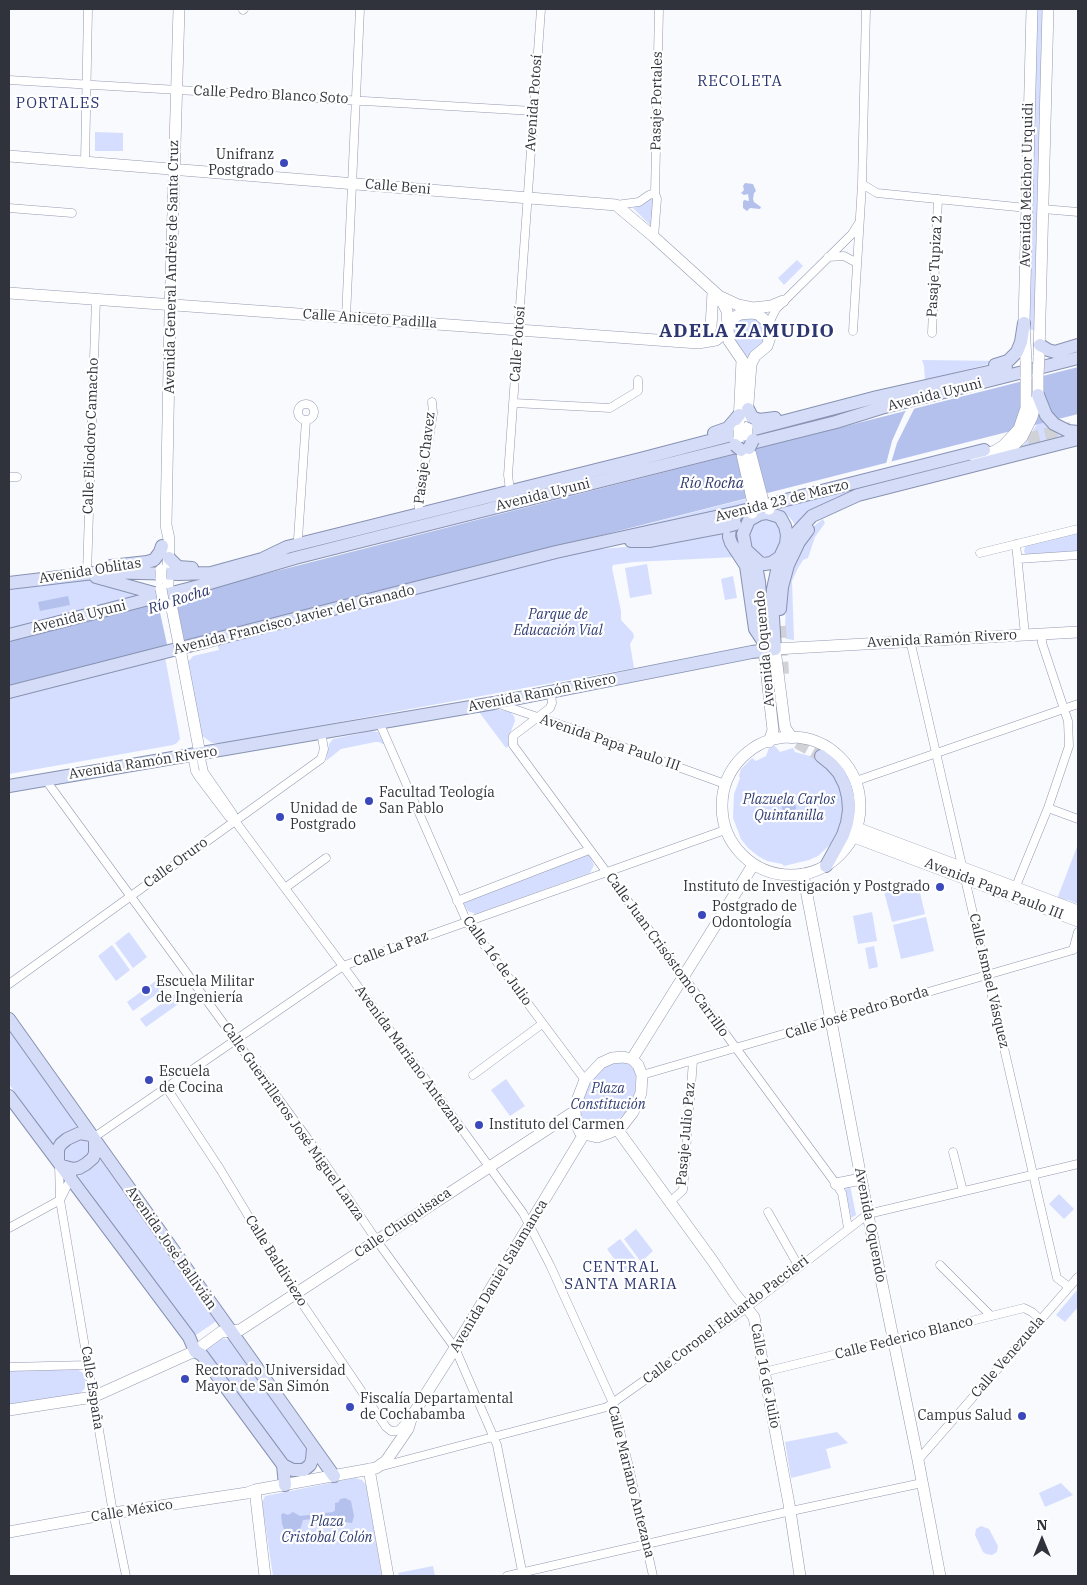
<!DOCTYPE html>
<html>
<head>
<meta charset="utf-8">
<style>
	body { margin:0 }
	#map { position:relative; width:1087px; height:1585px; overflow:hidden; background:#f8fafe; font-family:"IBM Plex Serif",serif }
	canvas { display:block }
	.frame { position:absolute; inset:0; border:10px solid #30333b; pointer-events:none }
	.north { position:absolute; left:1017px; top:1515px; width:50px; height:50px; -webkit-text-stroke:4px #fff; paint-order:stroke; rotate:0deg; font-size:14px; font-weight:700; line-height:20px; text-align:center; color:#30333b }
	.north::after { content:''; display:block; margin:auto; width:18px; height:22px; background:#30333b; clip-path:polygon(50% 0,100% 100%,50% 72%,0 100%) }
</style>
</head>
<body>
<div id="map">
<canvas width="1087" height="1585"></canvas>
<div class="frame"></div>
<div class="north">N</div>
</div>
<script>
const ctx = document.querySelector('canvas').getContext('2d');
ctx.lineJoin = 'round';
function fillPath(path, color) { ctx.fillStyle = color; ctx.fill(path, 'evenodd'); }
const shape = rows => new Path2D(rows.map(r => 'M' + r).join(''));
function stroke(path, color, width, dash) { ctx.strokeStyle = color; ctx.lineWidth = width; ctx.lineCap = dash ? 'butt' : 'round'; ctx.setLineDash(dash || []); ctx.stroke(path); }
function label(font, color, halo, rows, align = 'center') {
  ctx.font = font + ' "IBM Plex Serif",serif'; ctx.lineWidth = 4.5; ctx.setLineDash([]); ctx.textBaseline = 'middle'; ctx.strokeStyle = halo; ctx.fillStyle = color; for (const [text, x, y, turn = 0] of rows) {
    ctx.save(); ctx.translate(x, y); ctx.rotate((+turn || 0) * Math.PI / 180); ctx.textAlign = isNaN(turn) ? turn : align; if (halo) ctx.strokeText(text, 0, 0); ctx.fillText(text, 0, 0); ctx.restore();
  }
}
fillPath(shape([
	[1036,9,1044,9,1036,330,1029,330],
	[95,132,123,133,123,151,95,151],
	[651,197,654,198,653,225,651,226,633,208,643,204],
	[797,260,803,266,784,285,778,278],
	[742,318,756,319,763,326,764,330,763,341,746,363,734,343,732,328],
	[922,360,1001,361,925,380,924,366],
	[1046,421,1071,435,1021,449,1037,424],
	[880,482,830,501,822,505,797,528,792,520,780,508],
	[746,499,748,505,588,539],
	[761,518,775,520,780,526,782,541,775,556,765,559,748,543,750,527],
	[823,519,825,523,815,537,808,558,803,560,798,568,792,581,794,640,787,639,785,638,785,628,787,583,807,535,814,526],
	[727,529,736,557,634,562,613,565,612,568,621,611,621,620,633,633,634,637,630,644,634,668,225,743,212,743,201,735,186,661,190,660,193,656,219,650,217,644,588,550,647,545],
	[1078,530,1078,555,1025,554,1024,551,1026,544],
	[647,564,652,594,630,598,625,568],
	[733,576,737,598,725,600,721,579],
	[92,579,145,595,9,629,9,590],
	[165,657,179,733,180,739,177,743,173,745,9,774,9,696],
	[496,709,510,712,514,716,515,721,508,739,509,746,506,748,479,712],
	[371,731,378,732,385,745,379,742,375,742,341,749,326,761,329,744,333,739],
	[775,746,780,752,793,748,795,752,817,758,833,772,843,793,844,818,834,841,818,856,809,860,784,866,782,864,767,861,758,856,748,848,741,839,733,818,734,794,740,778,739,776,741,769,752,758,756,761,766,756,769,748],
	[1078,844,1078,904,1068,900,1057,899],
	[588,853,594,865,590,873,476,914,468,911,462,901],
	[917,880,925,914,892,922,883,888],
	[872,912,877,941,858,944,853,916],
	[926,917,934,951,901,959,893,925],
	[129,932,147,957,133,968,115,943],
	[112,945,130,970,116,981,98,956],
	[874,946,878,967,869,969,865,948],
	[165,974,172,983,133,1011,127,1002],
	[178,992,184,1000,146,1027,140,1019],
	[9,1029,77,1126,53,1145,9,1084],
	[622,1062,629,1064,634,1069,636,1076,635,1093,631,1103,625,1113,611,1126,597,1131,584,1129,581,1124,580,1115,582,1102,587,1086,601,1069,613,1063],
	[506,1079,525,1106,510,1116,491,1090],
	[80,1138,86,1140,89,1144,91,1150,88,1156,77,1163,67,1161,63,1154,65,1147],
	[99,1160,101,1160,216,1320,215,1322,196,1335,194,1335,78,1177],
	[850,1185,856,1215,853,1217,851,1217,845,1186],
	[1059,1194,1074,1209,1064,1219,1049,1204],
	[636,1229,653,1251,641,1262,624,1239],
	[620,1239,637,1261,624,1272,607,1249],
	[1078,1289,1078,1307,1065,1322,1056,1315],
	[222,1338,229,1340,308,1451,307,1462,292,1467,207,1352,207,1348],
	[76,1368,84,1374,86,1378,85,1388,79,1395,9,1405,9,1370],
	[837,1432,848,1443,826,1449,831,1468,791,1478,785,1442],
	[355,1478,362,1480,366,1485,382,1576,273,1576,262,1503,265,1496],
	[1061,1483,1073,1495,1045,1507,1039,1493],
	[981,1526,989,1529,998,1546,997,1552,992,1555,986,1554,983,1552,975,1535,976,1529],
	[433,1566,435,1576,399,1576,398,1573]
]), '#d5defe');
fillPath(shape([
	[745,183,753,184,756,191,754,193,753,199,754,202,761,207,760,209,750,208,747,211,743,208,743,202,744,200,749,201,748,194,744,195,741,193,744,190,743,186],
	[1078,367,1078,414,9,686,9,639],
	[68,596,70,605,40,611,38,602],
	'782 808a7 7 0 1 1 14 0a7 7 0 1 1-14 0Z',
	[345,1498,351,1501,354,1516,352,1523,345,1522,342,1529,340,1521,334,1517,303,1520,300,1530,295,1538,292,1540,287,1537,282,1524,281,1515,283,1513,288,1515,293,1512,300,1516,333,1512,335,1510,335,1503,339,1502,340,1499]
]), '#b5c1ed');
fillPath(shape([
	[916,405,897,443,891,463,886,464,892,441,904,414,908,407],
	[175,595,185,645,168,649,157,599]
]), '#f8fafe');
stroke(shape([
	[1010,443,1071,428],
	[780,626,783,674],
	[786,729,794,741,821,756]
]), '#d0d2d7', 12, [12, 6]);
const street = shape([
	[243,10,244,9],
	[9,80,533,111],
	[85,162,88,9],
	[862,184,877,193,1027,208],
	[616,205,639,202,649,195,655,193],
	[9,208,72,213],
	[1043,209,1078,212],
	[654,237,657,199,655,193,659,9],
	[828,257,844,256,857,263],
	[346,317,360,9],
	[770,328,771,319,776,309,852,234,859,223],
	[853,331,862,184,866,9],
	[932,333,938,199],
	[514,403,610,408,638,391,638,380],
	'298 412a8 8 0 1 1 16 0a8 8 0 1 1-16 0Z',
	[9,477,17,477],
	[510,490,508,475,541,9],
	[419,514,419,501,433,413,432,402],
	[299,544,298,539,306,420],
	[1016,544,1025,635],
	[980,553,1078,529],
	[1018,559,1078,555],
	[87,573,96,299],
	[910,640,1057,1278,1069,1287],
	[551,692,552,703,550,708,513,736,513,745,836,1184,842,1193,848,1228],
	[499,704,579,731,725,784],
	[379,722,467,922,585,1080],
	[200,754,204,772,233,814,235,821],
	[192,755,195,771,198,776,229,817,235,821,343,966,523,1213,550,1265,613,1403,628,1463,653,1576],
	[45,779,313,1146,377,1241,455,1348,497,1445,523,1576],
	[856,781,1078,704],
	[1048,808,1078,819],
	[285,888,326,858],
	[1014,891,1048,808,1069,746,1068,721,1042,643,1042,634],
	[457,901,589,850],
	[1073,950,1078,932],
	[9,984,321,759,324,749,321,732],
	[473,1075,542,1024],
	[642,1075,1073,950],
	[166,1087,220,1169,295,1293,386,1427,391,1431,395,1431,399,1430,410,1418],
	[93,1138,343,966,725,830],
	[953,1152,963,1191],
	[59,1164,60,1200,112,1507,126,1576],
	[670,1202,683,1190,693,1061],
	[768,1212,799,1267],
	[9,1228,60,1200,72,1176],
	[940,1265,991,1316],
	[9,1367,88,1365],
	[764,1372,1024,1308,1032,1312,1041,1320],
	[918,1460,1078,1277],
	[383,1466,607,1407,746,1308,868,1214,1078,1164],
	[507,1576,782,1513,922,1483]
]);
const secondary = shape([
	[9,156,616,205,654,237,719,296,727,311,728,328],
	[9,293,698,343,716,340,727,331],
	[721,297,738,305,753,308,771,306,783,301],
	[698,343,704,338,711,327,713,292],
	[1039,354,1048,9],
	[1026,361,1024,323,1032,9],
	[739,423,742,360,729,341,728,328,735,317,740,314,752,313,758,314,767,322,771,334,767,346,755,356,751,364,747,416],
	[749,448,763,501],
	[741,450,753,503],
	[975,457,995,451,1003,446,1019,429,1026,408,1026,377],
	[1001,458,1022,437,1032,417,1038,395,1038,375],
	[168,567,169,539,166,525,170,314,179,9],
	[168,578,168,588],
	[170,599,179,644],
	[764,651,773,730,769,742],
	[181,654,200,754],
	'722 806a69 69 0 1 1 138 0a69 69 0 1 1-138 0Z',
	[792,738,785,728,775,649,1078,632],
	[857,828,1078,911],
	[854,837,1078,921],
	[803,874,870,1225,918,1460,940,1576],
	[623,1057,632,1059,638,1065,642,1075,641,1093,633,1112,623,1125,611,1132,597,1137,584,1134,580,1132,576,1123,575,1111,578,1098,585,1080,601,1063,612,1058,623,1057],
	[632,1059,753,865],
	[617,1129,712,1260,735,1294,754,1317,789,1504,800,1576],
	[836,1184,861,1179],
	[9,1410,93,1397,195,1351,221,1332,240,1330,575,1111],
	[369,1469,388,1576],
	[255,1490,265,1576],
	[9,1532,113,1513,247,1493,255,1490,376,1468,386,1461,408,1429,412,1416,455,1348,584,1134]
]);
const primary = shape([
	[1040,345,1048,350,1055,352,1078,345],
	[995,365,1008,361,1017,352,1021,342,1024,323],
	[1038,395,1046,415,1054,424,1068,431,1078,432],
	[748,409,752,417,759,420,775,418],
	[714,433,728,428,739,415],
	[767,513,780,517,785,526,787,535,786,544,780,557,771,563,765,564,760,563,746,550,743,534,749,520,760,514,767,513],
	[735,517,730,527,729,537,731,543,746,566,755,629,763,641],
	[631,541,649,541,728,526],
	[786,544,812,516,858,495,1078,439],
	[752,557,756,565,759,582,763,633],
	[169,558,178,567,192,568],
	[111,566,147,562,154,560,160,552,162,546],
	[96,577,161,595],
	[9,583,102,572,179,574,211,573,262,559,287,547,299,544,640,459,877,397,1006,368],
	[780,609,782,587,788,565,799,542,808,530],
	[9,635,203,585,295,558,362,541,836,422,881,408,1078,358],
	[9,692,556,552,738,512,984,450],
	[821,756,831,764,839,773,845,785,848,797,849,810,847,823,843,835,826,866],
	[9,786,494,703,752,652,775,649,772,602,773,589,780,557],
	[9,1019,334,1476],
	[9,1096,189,1337,195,1351,202,1355,283,1465,285,1485],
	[58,1160,58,1149,61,1144,67,1139,80,1133,91,1135],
	[62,1166,73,1169,79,1168,86,1164,93,1158,95,1153,95,1142],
	[283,1465,293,1470,304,1470,310,1465,312,1460,313,1448]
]);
stroke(street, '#949ab0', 9);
stroke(secondary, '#949ab0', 12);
stroke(primary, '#8892b1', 14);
stroke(street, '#fff', 8);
stroke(secondary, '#fff', 11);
stroke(primary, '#d4dcf7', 12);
const secondaryBridge = shape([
	[1038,375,1039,357],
	[1026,377,1026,361],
	[747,428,747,435],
	[739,430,739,437],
	[763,501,769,509],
	[752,513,753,503],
	[161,578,161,570],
	[161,589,163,600],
	[179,644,181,654]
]);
const primaryBridge = shape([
	[735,445,741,450],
	[749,448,753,440],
	[728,526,735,524]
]);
stroke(secondaryBridge, '#949ab0', 12, []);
stroke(primaryBridge, '#8892b1', 14, []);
stroke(secondaryBridge, '#fff', 11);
stroke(primaryBridge, '#d4dcf7', 12);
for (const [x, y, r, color] of [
	[284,163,5,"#3b48bb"],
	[369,801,5,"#3b48bb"],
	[280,817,5,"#3b48bb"],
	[940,887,5,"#3b48bb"],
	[702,915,5,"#3b48bb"],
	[146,990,5,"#3b48bb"],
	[149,1080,5,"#3b48bb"],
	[479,1125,5,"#3b48bb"],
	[185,1379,5,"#3b48bb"],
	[350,1407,5,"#3b48bb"],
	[1022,1416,5,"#3b48bb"]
]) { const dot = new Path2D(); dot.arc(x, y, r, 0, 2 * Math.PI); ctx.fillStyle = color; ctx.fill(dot); stroke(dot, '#fff', 2); }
label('14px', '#30333b', '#fff', [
	["Calle Pedro Blanco Soto",271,95,3],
	["Pasaje Portales",657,101,-89],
	["Avenida Potosí",534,103,-86],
	["Avenida Melchor Urquidi",1027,185,-89],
	["Calle Beni",398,187,5],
	["Pasaje Tupiza 2",935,266,-87],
	["Avenida General Andrés de Santa Cruz",172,267,-89],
	["Calle Aniceto Padilla",370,319,4],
	["Calle Potosí",518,344,-86],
	["Avenida Uyuni",935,395,-14],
	["Calle Eliodoro Camacho",91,436,-88],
	["Pasaje Chavez",425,458,-83],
	["Avenida Uyuni",543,495,-14],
	["Avenida 23 de Marzo",782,501,-14],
	["Avenida Oblitas",90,571,-9],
	["Avenida Uyuni",79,617,-14],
	["Avenida Francisco Javier del Granado",294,620,-14],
	["Avenida Ramón Rivero",942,639,-3],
	["Avenida Oquendo",765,649,-95],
	["Avenida Ramón Rivero",542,693,-11],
	["Avenida Papa Paulo III",610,743,19],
	["Avenida Ramón Rivero",143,763,-9],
	["Calle Oruro",176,863,-36],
	["Avenida Papa Paulo III",994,889,21],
	["Calle La Paz",391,949,-20],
	["Calle Juan Crisóstomo Carrillo",667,955,54],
	["Calle 16 de Julio",497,961,54],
	["Calle Ismael Vásquez",989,981,77],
	["Calle José Pedro Borda",857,1013,-17],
	["Avenida Mariano Antezana",410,1059,54],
	["Calle Guerrilleros José Miguel Lanza",293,1122,55],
	["Pasaje Julio Paz",686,1134,-85],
	["Calle Chuquisaca",403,1223,-34],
	["Avenida Oquendo",870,1225,79],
	["Avenida José Ballivián",171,1248,55],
	["Calle Baldiviezo",276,1261,58],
	["Avenida Daniel Salamanca",499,1276,-59],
	["Calle Coronel Eduardo Paccieri",726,1320,-37],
	["Calle Federico Blanco",904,1338,-14],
	["Calle Venezuela",1008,1357,-49],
	["Calle 16 de Julio",765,1376,79],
	["Calle España",92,1388,81],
	["Calle Mariano Antezana",631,1482,76],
	["Calle México",132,1511,-9]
]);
label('14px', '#30333b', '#fff', [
	["Unifranz",274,155,"right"],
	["Postgrado",274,171,"right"],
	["Facultad Teología",379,793],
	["San Pablo",379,809],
	["Unidad de",290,809],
	["Postgrado",290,825],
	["Instituto de Investigación y Postgrado",930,887,"right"],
	["Postgrado de",712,907],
	["Odontología",712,923],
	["Escuela Militar",156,982],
	["de Ingeniería",156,998],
	["Escuela",159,1072],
	["de Cocina",159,1088],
	["Instituto del Carmen",489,1125],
	["Rectorado Universidad",195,1371],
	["Mayor de San Simón",195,1387],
	["Fiscalía Departamental",360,1399],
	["de Cochabamba",360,1415],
	["Campus Salud",1012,1416,"right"]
], 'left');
label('italic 14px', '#313d73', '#fff', [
	["Parque de",558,615],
	["Educación Vial",558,631],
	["Plazuela Carlos",789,800],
	["Quintanilla",789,816],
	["Plaza",608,1089],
	["Constitución",608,1105],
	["Plaza",327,1522],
	["Cristobal Colón",327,1538]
]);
ctx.letterSpacing = '1px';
label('15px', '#2c3771', '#fff', [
	["RECOLETA",740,82],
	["PORTALES",58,104],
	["CENTRAL",621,1268],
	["SANTA MARIA",621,1285]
]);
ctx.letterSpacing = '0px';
label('italic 15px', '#2e386e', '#fff', [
	["Río Rocha",712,484],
	["Río Rocha",179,600,-18]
]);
ctx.letterSpacing = '1px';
label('bold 19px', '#2c3771', '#fff', [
	["ADELA ZAMUDIO",747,332]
]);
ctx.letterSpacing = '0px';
</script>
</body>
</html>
